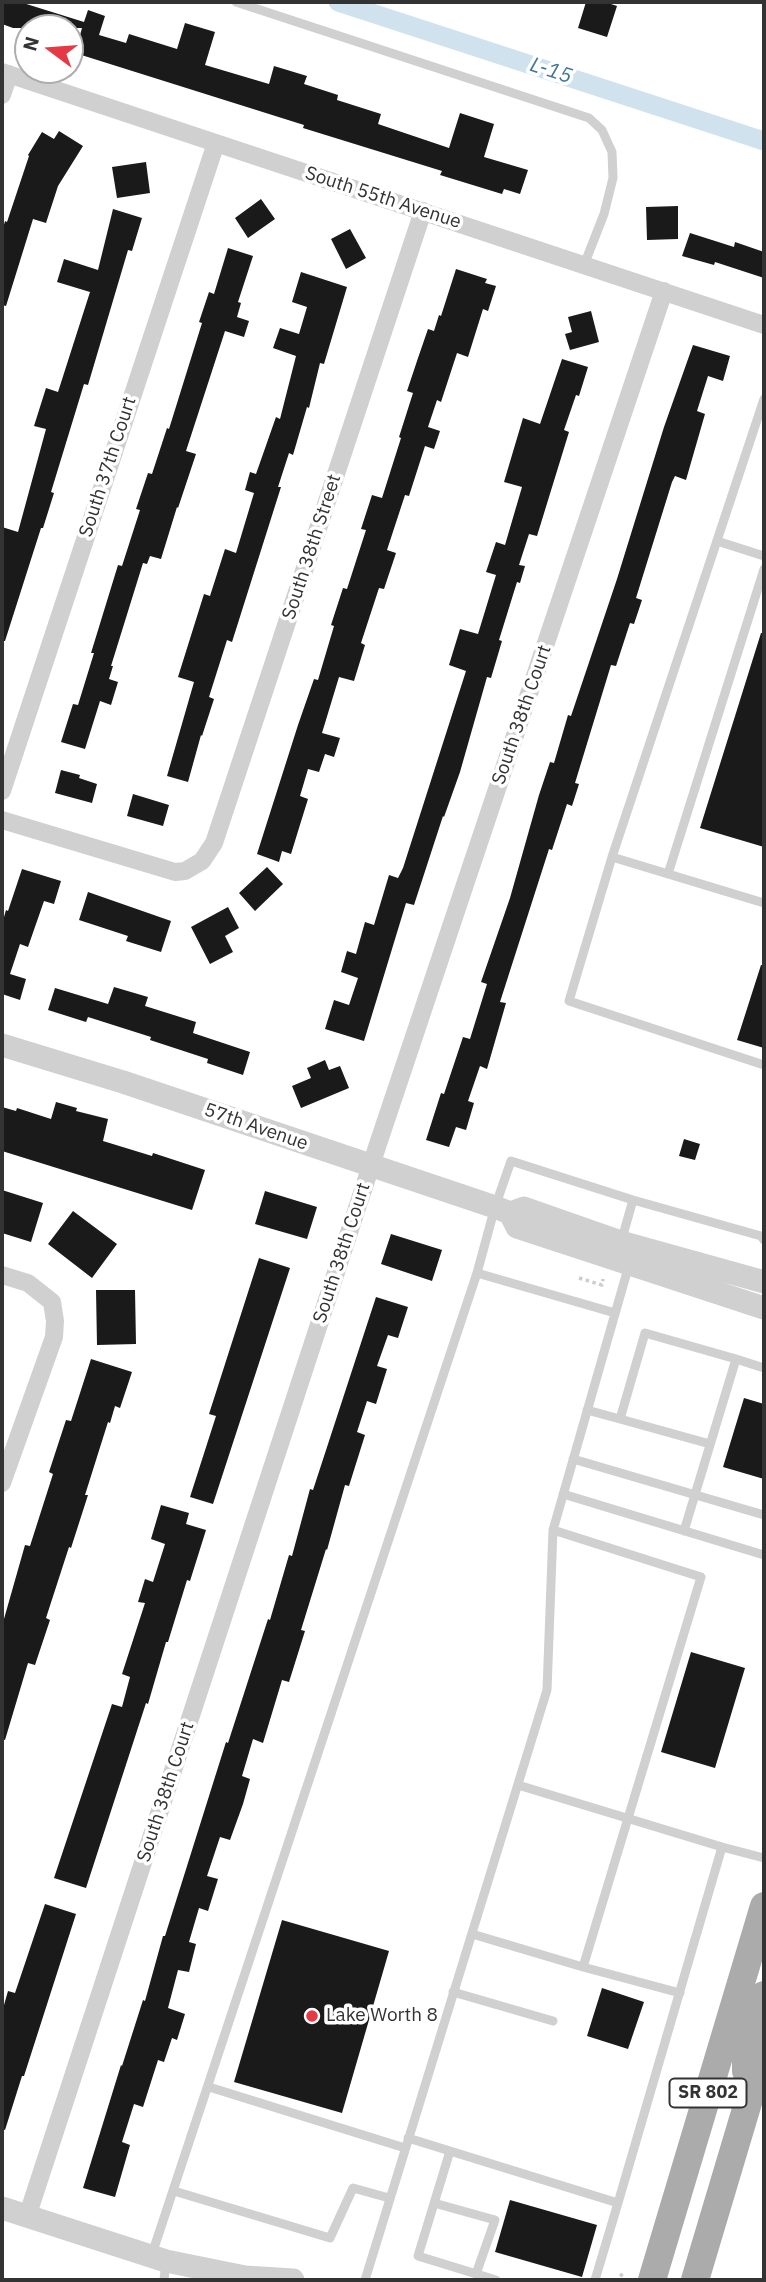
<!DOCTYPE html>
<html>
<head>
<meta charset="utf-8">
<style>
	body { margin:0 }
	#map { position:relative; width:766px; height:2282px; overflow:hidden; background:#fff; font-family:"IBM Plex Sans",sans-serif }
	canvas { display:block }
	.frame { position:absolute; inset:0; border:4px solid #333; pointer-events:none }
	.north { position:absolute; left:14px; top:14px; width:70px; height:70px; box-sizing:border-box; background:#fff; border:2px solid #adadad; border-radius:50%; rotate:286deg; font-size:19px; font-weight:700; line-height:28px; text-align:center; color:#333 }
	.north::after { content:''; display:block; margin:auto; width:24px; height:32px; background:#e63946; clip-path:polygon(50% 0,100% 100%,50% 72%,0 100%) }
</style>
</head>
<body>
<div id="map">
<canvas width="766" height="2282"></canvas>
<div class="frame"></div>
<div class="north">N</div>
</div>
<script>
const ctx = document.querySelector('canvas').getContext('2d');
ctx.lineJoin = 'round';
const shape = rows => new Path2D(rows.map(r => 'M' + r).join(''));
function stroke(path, color, width, dash) { ctx.strokeStyle = color; ctx.lineWidth = width; ctx.lineCap = dash ? 'butt' : 'round'; ctx.setLineDash(dash || []); ctx.stroke(path); }
function fillPath(path, color) { ctx.fillStyle = color; ctx.fill(path, 'evenodd'); }
function label(font, color, halo, rows, align = 'center') {
  ctx.font = font + ' "IBM Plex Sans",sans-serif'; ctx.lineWidth = 7; ctx.setLineDash([]); ctx.textBaseline = 'middle'; ctx.strokeStyle = halo; ctx.fillStyle = color; for (const [text, x, y, turn = 0] of rows) {
    ctx.save(); ctx.translate(x, y); ctx.rotate((+turn || 0) * Math.PI / 180); ctx.textAlign = isNaN(turn) ? turn : align; if (halo) ctx.strokeText(text, 0, 0); ctx.fillText(text, 0, 0); ctx.restore();
  }
}
stroke(shape([
	[338,2,764,141]
]), '#cfe2ee', 19);
fillPath(shape([
	[2,2,20,2,84,22,88,10,105,16,99,35,126,43,129,34,177,49,185,23,215,32,205,65,269,84,274,66,307,76,304,84,338,95,337,100,381,114,378,124,449,148,460,113,494,124,484,157,528,170,520,194,504,189,502,194,440,175,442,171,303,128,304,125,75,53,82,28,13,28,2,24],
	[586,2,605,2,617,6,607,37,578,28],
	[59,131,83,146,58,186,46,223,33,219,6,306,2,305,2,232,5,221,7,222,29,156,28,155,42,132,54,139],
	[146,162,150,193,117,198,112,167],
	[261,199,275,219,248,238,235,218],
	[678,206,678,239,647,240,646,207],
	[113,209,142,218,132,251,128,250,88,385,84,384,51,492,54,493,43,528,41,528,5,641,2,641,2,527,18,532,46,429,34,426,46,388,58,392,90,292,57,282,64,259,98,270],
	[350,229,366,258,346,269,331,239],
	[690,233,734,247,735,242,764,252,764,278,715,262,714,265,682,256],
	[228,248,253,256,238,302,241,303,237,317,249,321,244,337,225,331,186,451,196,454,178,508,177,507,161,559,150,556,147,564,143,563,111,666,113,666,109,679,118,682,111,705,100,701,85,749,61,742,73,704,78,705,94,653,91,653,118,565,122,566,140,510,136,509,148,473,152,474,167,428,169,429,202,323,199,322,209,292,214,294],
	[456,269,487,279,485,283,496,286,488,311,483,309,468,357,457,353,441,402,437,400,428,427,440,431,434,449,425,446,409,496,405,495,387,550,396,553,384,589,379,588,361,643,365,645,354,681,339,677,322,733,340,738,334,757,325,754,319,772,308,769,300,796,308,799,299,828,291,854,282,851,279,862,257,854,298,725,314,679,318,680,334,626,331,625,343,588,347,589,366,530,361,529,372,495,382,498,401,438,399,437,413,393,407,391,418,358,428,329,434,331,439,315,441,316],
	[301,272,347,287,324,364,320,363,309,408,307,407,293,455,289,453,278,487,281,487,232,642,227,640,209,697,214,699,202,736,201,735,188,782,167,776,194,682,178,677,204,594,210,596,225,549,236,553,254,493,245,490,250,472,256,474,276,417,280,419,296,356,273,348,280,328,299,334,307,307,292,302],
	[591,311,599,342,570,350,565,334,572,332,568,317],
	[693,345,730,356,723,381,708,376,697,411,705,414,686,480,675,476,672,482,636,598,642,600,634,624,630,623,616,666,611,665,575,783,579,784,572,806,567,804,552,850,549,849,500,1002,506,1003,487,1069,480,1066,468,1101,474,1103,466,1130,456,1127,449,1147,426,1140,441,1093,444,1094,463,1037,470,1039,487,984,481,982,510,898,539,795,550,762,554,763,568,715,571,716,617,579,664,427],
	[562,359,588,367,579,396,576,395,564,430,569,432,537,536,529,534,519,565,525,566,520,583,517,582,499,640,502,641,491,678,487,677,460,772,444,817,443,816,414,905,406,903,364,1041,325,1029,334,1000,349,1005,358,978,341,972,347,951,356,954,365,922,374,925,389,875,398,878,403,868,466,671,449,665,460,629,478,634,496,575,486,572,496,542,505,545,522,487,504,482,523,418,540,424],
	[761,633,764,633,764,847,700,828],
	[61,770,80,775,79,778,97,784,92,803,55,793],
	[133,794,169,805,163,826,127,816],
	[267,867,283,884,255,911,239,893],
	[22,869,61,881,54,904,44,901,28,947,20,944,10,974,26,979,20,1000,2,994,2,924,6,910,8,911],
	[88,892,171,921,161,952,126,941,128,936,79,920],
	[228,907,239,928,225,936,233,952,210,964,191,927],
	[761,965,764,965,764,1048,737,1040],
	[114,987,148,997,145,1006,196,1022,193,1033,250,1052,243,1075,207,1063,208,1059,150,1040,151,1037,88,1017,86,1022,48,1010,55,988,108,1004],
	[325,1060,329,1070,340,1066,349,1088,301,1108,292,1086,311,1078,307,1068],
	[56,1102,77,1108,76,1111,108,1119,103,1141,152,1156,153,1153,205,1170,192,1210,2,1151,2,1107,16,1111,17,1108,51,1119],
	[684,1139,700,1144,695,1160,679,1156],
	[2,1190,43,1203,31,1242,2,1233],
	[265,1191,317,1207,307,1239,255,1224],
	[73,1211,117,1244,92,1278,48,1244],
	[391,1234,442,1250,432,1281,381,1264],
	[259,1258,290,1268,213,1504,190,1497,216,1416,209,1414],
	[96,1290,135,1290,136,1344,97,1345],
	[376,1297,408,1307,398,1338,388,1335,377,1366,387,1369,376,1404,367,1401,357,1432,365,1435,349,1486,345,1485,327,1550,326,1549,301,1630,305,1631,289,1682,282,1680,263,1743,253,1739,242,1776,250,1779,243,1804,230,1840,220,1837,207,1876,218,1879,208,1911,199,1908,189,1942,196,1944,189,1972,178,1970,168,2008,185,2014,177,2040,172,2038,164,2062,158,2060,143,2107,134,2104,122,2142,130,2145,115,2197,83,2188,121,2065,122,2066,143,2000,145,2001,163,1936,165,1936,226,1742,228,1743,268,1619,270,1620,289,1555,292,1556,310,1489,313,1490],
	[91,1359,132,1372,120,1408,115,1406,110,1423,108,1422,85,1495,88,1495,71,1548,69,1547,46,1618,50,1620,35,1665,28,1663,5,1740,2,1739,2,1626,25,1545,30,1546,53,1474,49,1472,66,1420,71,1421],
	[744,1398,764,1404,764,1479,723,1467],
	[161,1505,189,1513,186,1524,206,1530,190,1581,187,1580,168,1642,166,1642,148,1704,146,1703,86,1888,54,1878,112,1704,122,1707,130,1677,122,1674,145,1603,138,1602,145,1579,153,1582,165,1544,151,1539],
	[691,1652,745,1668,715,1768,661,1752],
	[45,1904,76,1914,24,2076,22,2076,5,2130,2,2129,2,2012,8,1991,15,1993],
	[282,1920,389,1951,342,2113,234,2082],
	[602,1988,644,2002,628,2049,587,2036],
	[510,2200,597,2225,582,2277,495,2252]
]), '#1a1a1a');
stroke(shape([
	[579,1278,602,1285,603,1279],
	[620,2274,625,2278,624,2280]
]), '#cdcdcd', 3.5, [3.5, 3.5]);
stroke(shape([
	[236,2,589,118,602,130,612,152,613,178,604,214,584,265],
	[717,541,764,556],
	[612,857,764,399],
	[668,874,764,569],
	[764,903,612,857,569,1001,764,1065],
	[621,1242,633,1200],
	[477,1273,495,1207,511,1161,633,1200,761,1236,764,1240],
	[587,1410,620,1419,645,1333,736,1359],
	[620,1419,710,1444],
	[573,1459,764,1515],
	[563,1494,764,1555],
	[684,1531,736,1359,764,1368],
	[518,1785,722,1847],
	[472,1934,583,1967,701,1577,553,1530],
	[583,1967,680,1993],
	[453,1992,553,2021],
	[209,2087,405,2148],
	[408,2138,618,2203,595,2280],
	[450,2151,418,2256,496,2280],
	[174,2191,330,2238,353,2188,389,2198],
	[434,2203,495,2220,476,2274],
	[618,2203,722,1847,764,1858],
	[152,2254,477,1273,615,1313],
	[164,2280,166,2261],
	[365,2280,547,1690,553,1530,629,1265]
]), '#d0d0d0', 9);
stroke(shape([
	[2,72,764,325],
	[2,95,9,74],
	[2,791,216,143],
	[2,820,175,872,185,871,202,861,214,843,423,211],
	[2,1275,28,1283,52,1302,55,1321,54,1337,2,1483],
	[27,2217,378,1144,664,291]
]), '#d0d0d0', 18);
stroke(shape([
	[2,1045,123,1082,495,1207,510,1213,517,1227,764,1308],
	[510,1213,524,1208,621,1242,764,1282],
	[2,2208,166,2261,245,2277,293,2280]
]), '#d0d0d0', 23);
stroke(shape([
	[746,2071,746,2058,764,1995],
	[652,2280,764,1906],
	[695,2280,764,2049]
]), '#ababab', 28);
for (const [x, y, r, color] of [
	[312,2016,7,"#e63946"]
]) { const dot = new Path2D(); dot.arc(x, y, r, 0, 2 * Math.PI); ctx.fillStyle = color; ctx.fill(dot); stroke(dot, '#fff', 2.5); }
for (const [x, y, w] of [
	[708,2093,77]
]) { const box = new Path2D(); box.roundRect(x - w / 2, y - 14.5, w, 29, 5); ctx.fillStyle = '#fff'; ctx.fill(box); stroke(box, '#333', 2); }
label('bold 18px', '#333', null, [
	["SR 802",708,2093]
]);
label('19px', '#333', '#fff', [
	["South 55th Avenue",383,198,18],
	["South 37th Court",108,467,-72],
	["South 38th Street",312,547,-72],
	["South 38th Court",522,715,-71],
	["57th Avenue",256,1127,19],
	["South 38th Court",342,1253,-72],
	["South 38th Court",166,1792,-72]
]);
label('19px', '#333', '#fff', [
	["Lake Worth 8",326,2016]
], 'left');
label('italic 21px', '#3f7597', '#fff', [
	["L-15",551,71,18]
]);
</script>
</body>
</html>
